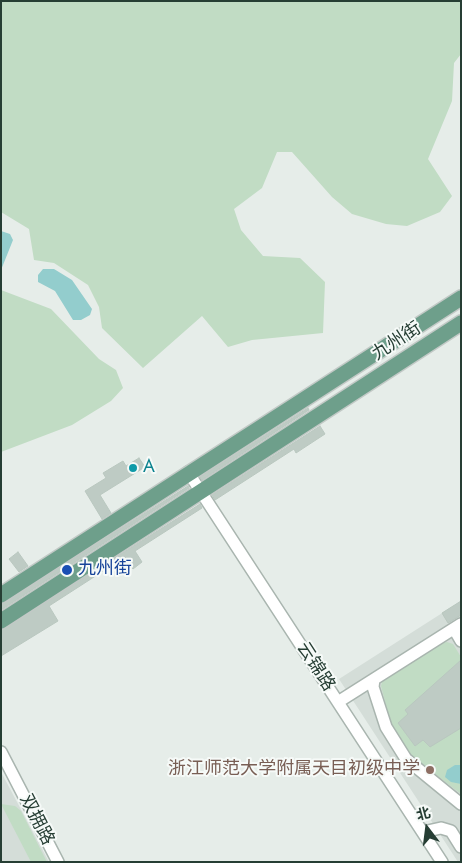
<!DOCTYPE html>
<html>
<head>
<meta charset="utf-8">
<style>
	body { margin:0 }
	#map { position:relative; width:462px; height:863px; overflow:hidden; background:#e6ede9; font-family:Jost,"Noto Sans SC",sans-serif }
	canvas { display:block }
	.frame { position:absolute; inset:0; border:2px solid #263e34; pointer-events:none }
	.north { position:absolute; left:402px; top:803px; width:50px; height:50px; -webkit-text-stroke:4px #f6faf8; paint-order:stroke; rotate:345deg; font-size:14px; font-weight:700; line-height:20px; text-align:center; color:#263e34 }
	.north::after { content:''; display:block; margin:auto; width:18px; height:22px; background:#263e34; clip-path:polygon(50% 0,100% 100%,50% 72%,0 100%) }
</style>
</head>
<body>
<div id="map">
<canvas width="462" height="863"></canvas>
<div class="frame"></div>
<div class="north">北</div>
</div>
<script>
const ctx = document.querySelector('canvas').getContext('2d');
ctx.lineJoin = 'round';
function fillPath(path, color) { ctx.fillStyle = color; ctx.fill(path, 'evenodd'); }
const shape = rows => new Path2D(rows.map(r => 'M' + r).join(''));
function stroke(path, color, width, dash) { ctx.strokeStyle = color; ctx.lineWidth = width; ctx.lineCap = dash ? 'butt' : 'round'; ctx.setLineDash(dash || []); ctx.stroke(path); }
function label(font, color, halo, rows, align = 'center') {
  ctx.font = font + ' Jost,"Noto Sans SC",sans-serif'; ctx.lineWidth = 4; ctx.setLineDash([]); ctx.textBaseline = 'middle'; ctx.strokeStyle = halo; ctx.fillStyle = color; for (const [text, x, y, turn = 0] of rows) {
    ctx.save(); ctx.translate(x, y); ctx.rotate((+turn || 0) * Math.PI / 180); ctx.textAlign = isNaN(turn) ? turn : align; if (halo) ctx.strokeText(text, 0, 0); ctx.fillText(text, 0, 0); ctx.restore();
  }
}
fillPath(shape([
	[461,601,461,862,458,862,339,679],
	[1,772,49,862,1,862]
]), '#d4ddd8');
fillPath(shape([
	[1,1,461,1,461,54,454,63,452,101,428,159,452,196,440,212,407,226,386,224,352,214,332,197,292,152,277,152,262,188,234,209,241,230,263,256,300,258,325,282,323,333,252,340,228,347,202,316,143,368,102,328,99,307,88,285,54,263,34,260,29,229,1,212],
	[1,290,51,309,99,359,116,370,123,388,111,401,72,425,1,452],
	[447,642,453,644,461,657,461,794,409,754,393,732,381,686,383,679,442,643],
	[1,804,15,806,21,811,47,862,31,862]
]), '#c1dcc4');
fillPath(shape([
	[1,231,10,234,13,240,1,270],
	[43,269,54,269,72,280,92,309,90,315,81,320,73,320,55,291,38,282,38,275],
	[455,765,461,765,461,784,451,782,445,777,447,770]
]), '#93cdcd');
const building = shape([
	[308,408,309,410,202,480,200,477,308,408],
	[320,426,325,434,296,453,294,449,215,500,212,495,320,426],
	[139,458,145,467,100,495,111,513,102,519,85,491,106,478,103,473,123,461,126,466,139,458],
	[188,486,189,488,1,610,1,604,188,486],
	[200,504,202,508,135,551,142,562,133,569,125,557,49,606,58,621,1,656,1,630,200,504],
	[18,552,28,566,19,572,9,559,18,552],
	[461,601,461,615,448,623,442,613,461,601],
	[461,660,461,728,430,747,423,740,415,746,398,723,408,714,405,710,461,660]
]);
fillPath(building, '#becbc4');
stroke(building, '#b9c7bf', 1);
const minor = shape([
	[188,472,442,862],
	[454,629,461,641],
	[374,679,373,687,386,727,406,759,461,804],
	[338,702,461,624],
	[1,752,58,862],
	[423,832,441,828,451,831,461,847]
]);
const major = shape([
	[1,595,461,298],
	[1,621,461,323]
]);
stroke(minor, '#a9b5af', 14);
stroke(major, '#c2c9c6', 18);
stroke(minor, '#fff', 11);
stroke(major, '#6e9f8b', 15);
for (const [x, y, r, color] of [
	[133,468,5,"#0f9aa8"],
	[67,570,6,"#1a4fb4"],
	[430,770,5,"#8d6e63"]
]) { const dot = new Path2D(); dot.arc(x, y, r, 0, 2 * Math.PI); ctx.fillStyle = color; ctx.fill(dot); stroke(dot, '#f6faf8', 2); }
label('18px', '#263e34', '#f6faf8', [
	["九州街",397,342,-33],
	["云锦路",315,667,57],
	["双拥路",36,820,63]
]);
label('18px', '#0d838f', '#f6faf8', [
	["A",143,468]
], 'left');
label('18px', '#164399', '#f6faf8', [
	["九州街",78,570]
], 'left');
label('18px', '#785e54', '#f6faf8', [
	["浙江师范大学附属天目初级中学",420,770]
], 'right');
</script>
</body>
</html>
